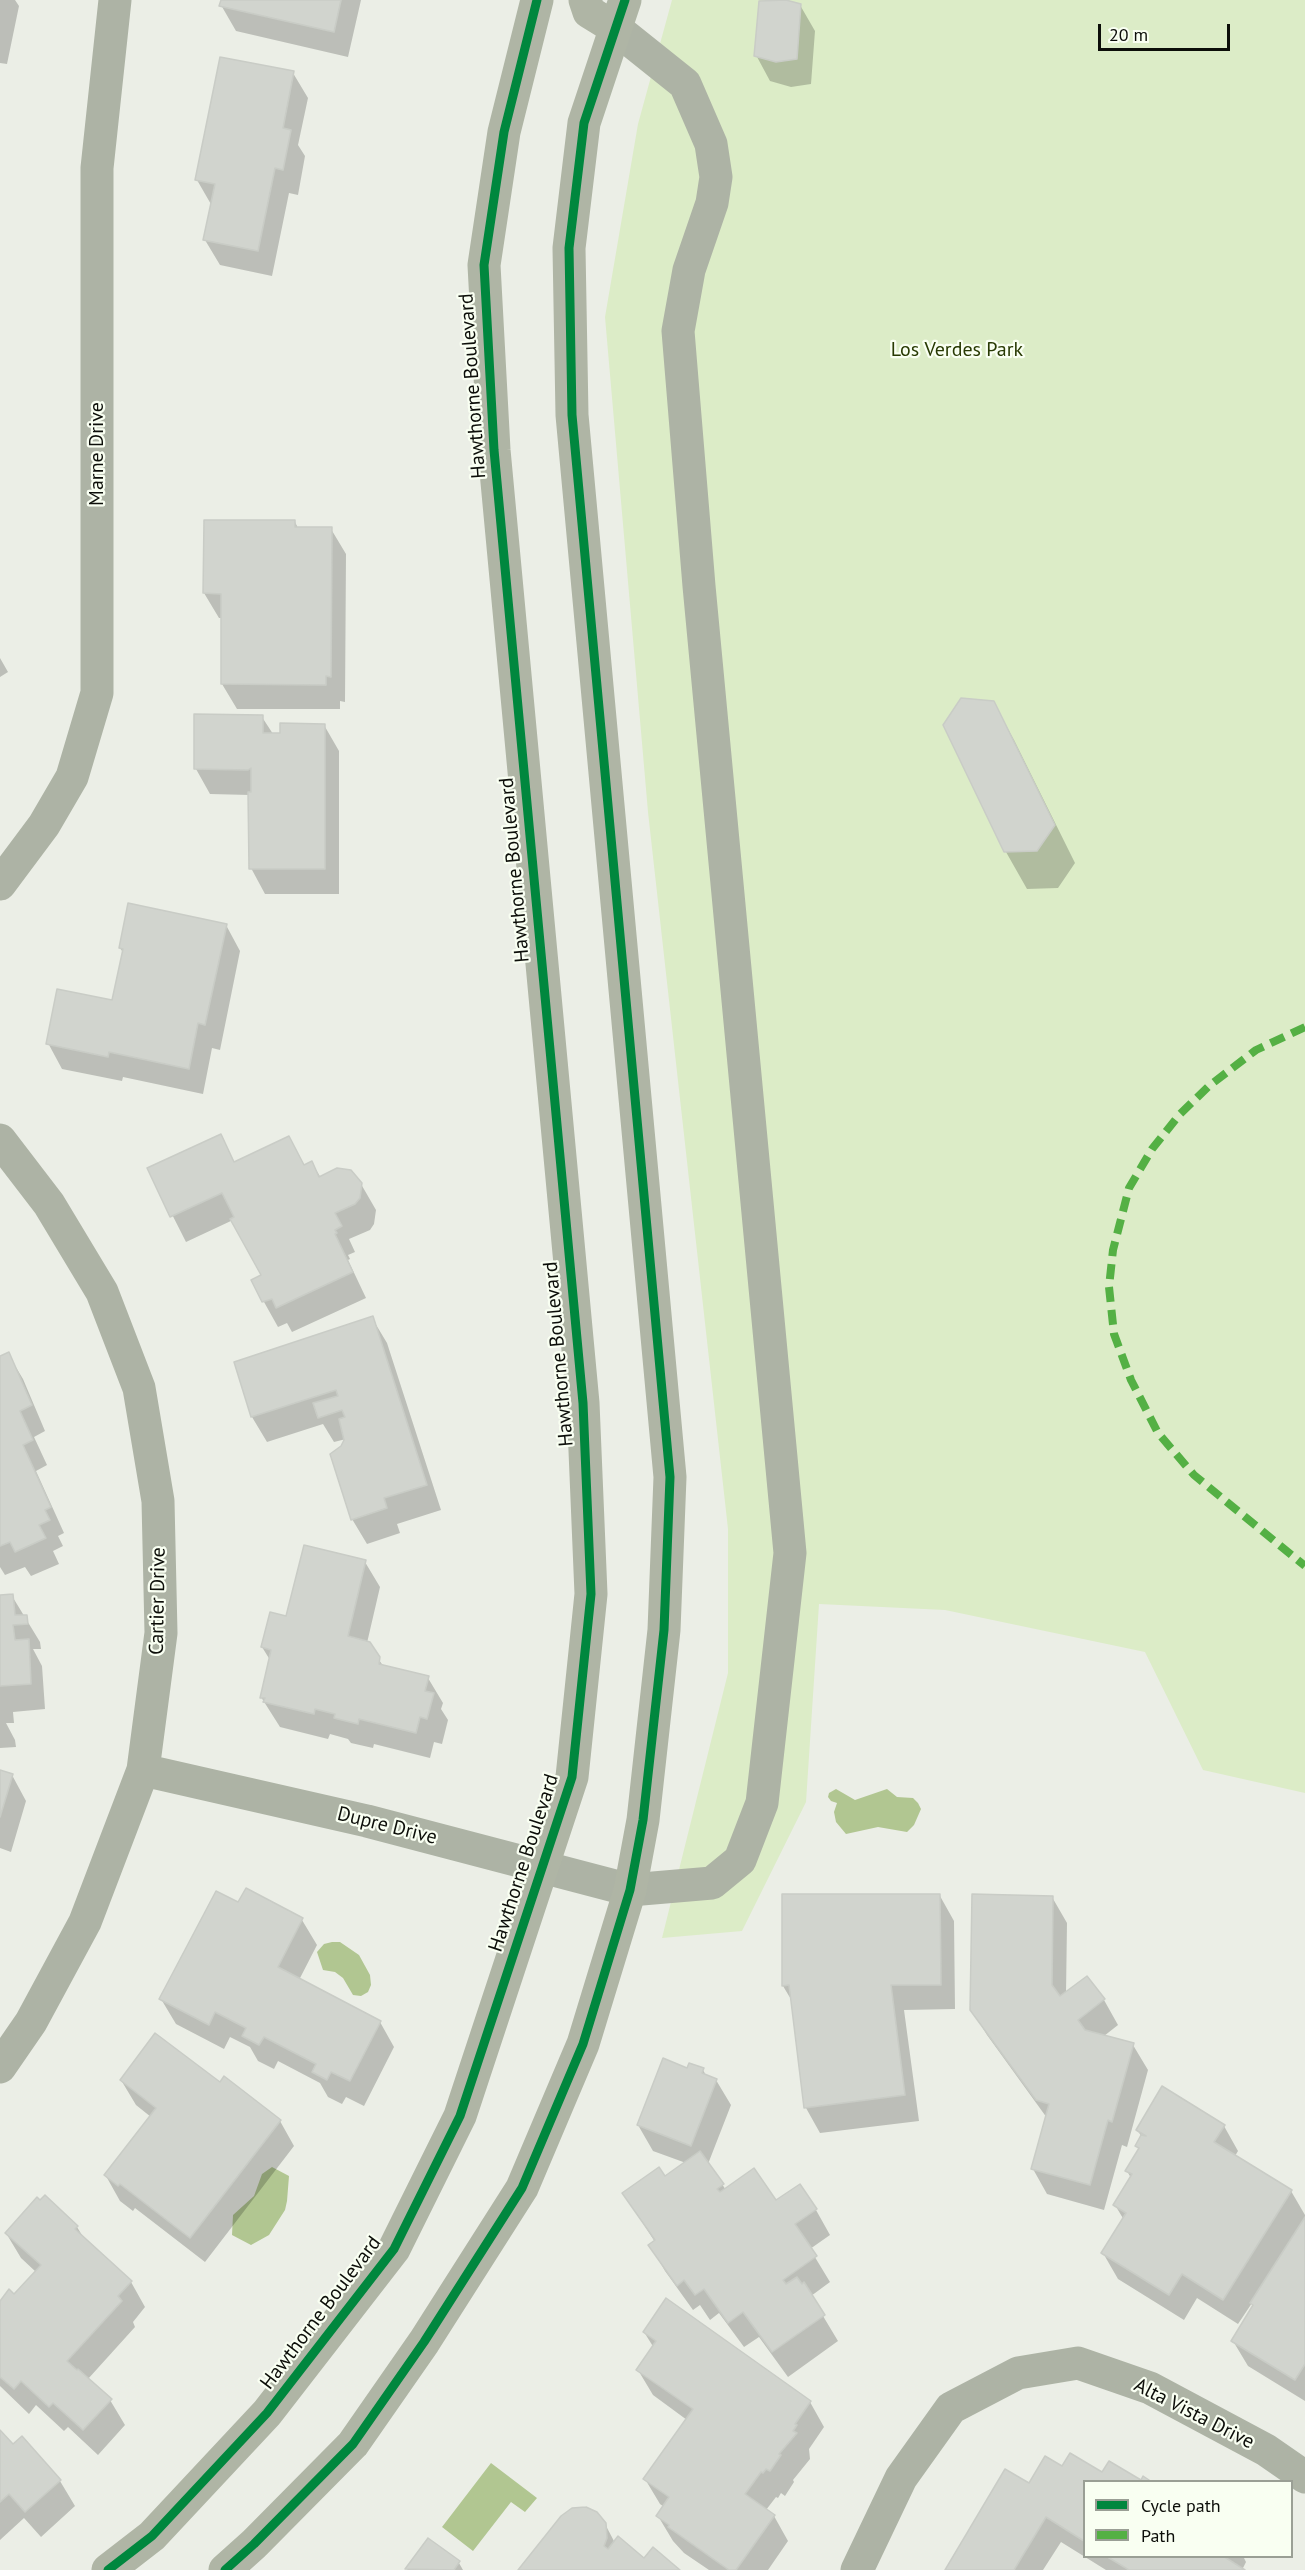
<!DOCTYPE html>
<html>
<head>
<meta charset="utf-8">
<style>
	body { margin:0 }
	#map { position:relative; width:1305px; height:2570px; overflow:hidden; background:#ebeee6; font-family:"PT Sans",sans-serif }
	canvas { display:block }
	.legend { position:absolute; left:1083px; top:2480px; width:210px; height:78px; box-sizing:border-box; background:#f9fff2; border:2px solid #9a9f95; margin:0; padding:8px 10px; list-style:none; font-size:18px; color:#0c0e09 }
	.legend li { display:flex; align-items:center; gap:12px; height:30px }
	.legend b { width:30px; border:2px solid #9a9f95 }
	.scale { position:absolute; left:1098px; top:24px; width:132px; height:27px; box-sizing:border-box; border:3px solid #0c0e09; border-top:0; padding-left:8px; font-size:18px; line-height:21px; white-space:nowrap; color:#0c0e09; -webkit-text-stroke:4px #f9fff2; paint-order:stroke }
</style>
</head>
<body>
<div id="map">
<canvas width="1305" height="2570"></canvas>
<ul class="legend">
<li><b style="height:8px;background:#00873e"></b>Cycle path</li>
<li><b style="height:8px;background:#54b044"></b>Path</li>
</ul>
<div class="scale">20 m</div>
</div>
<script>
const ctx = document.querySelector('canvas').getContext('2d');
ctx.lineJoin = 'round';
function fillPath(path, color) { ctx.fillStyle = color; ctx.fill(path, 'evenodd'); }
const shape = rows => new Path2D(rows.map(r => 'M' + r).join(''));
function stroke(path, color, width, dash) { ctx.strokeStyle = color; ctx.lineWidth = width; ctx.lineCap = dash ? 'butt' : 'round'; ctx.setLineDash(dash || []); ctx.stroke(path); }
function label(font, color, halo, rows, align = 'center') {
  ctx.font = font + ' "PT Sans",sans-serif'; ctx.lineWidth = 4.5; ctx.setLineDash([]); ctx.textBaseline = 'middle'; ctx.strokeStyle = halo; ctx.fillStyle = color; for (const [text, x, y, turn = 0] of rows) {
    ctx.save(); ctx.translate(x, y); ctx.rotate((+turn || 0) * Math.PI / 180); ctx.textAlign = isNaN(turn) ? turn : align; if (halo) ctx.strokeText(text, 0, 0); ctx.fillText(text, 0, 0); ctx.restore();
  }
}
fillPath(shape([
	[672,0,1305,0,1305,1793,1203,1770,1145,1652,945,1610,819,1604,806,1802,742,1931,662,1938,728,1673,728,1529,648,812,605,317,638,124]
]), '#dcecc7');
fillPath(shape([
	[836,1789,855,1800,887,1789,897,1797,913,1798,918,1803,921,1809,914,1825,907,1832,878,1827,846,1834,836,1822,834,1812,837,1803,831,1801,828,1797,829,1793],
	[332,1942,340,1942,359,1955,370,1975,371,1985,368,1992,361,1996,353,1995,343,1978,335,1972,323,1970,317,1952,324,1944],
	[272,2167,289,2176,287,2201,285,2210,269,2235,251,2245,232,2235,233,2215,254,2196,262,2174],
	[491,2463,537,2498,525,2512,511,2502,473,2551,442,2527]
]), '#b1c691');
fillPath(shape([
	[0,0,15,0,19,6,7,64,0,63],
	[222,0,361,0,348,57,236,31,221,5],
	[781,0,800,5,815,31,811,84,791,87,770,81,756,55,761,2],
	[293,73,308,98,298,145,305,156,298,195,289,193,272,276,220,265,205,240,212,206,197,180],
	[295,522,298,528,331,529,346,554,345,702,340,701,340,709,237,709,222,684,222,618,219,618,204,593],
	[0,658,8,672,0,677],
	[993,702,1014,740,1075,863,1058,888,1027,889,1006,852],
	[262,717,273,734,324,725,339,751,339,894,265,894,251,868,250,795,210,794,196,769],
	[226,925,240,951,220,1050,212,1048,203,1094,123,1077,122,1081,62,1069,48,1043,113,1002,124,954,120,948],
	[220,1136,235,1163,289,1138,305,1166,312,1163,321,1178,361,1184,376,1210,374,1224,370,1230,349,1239,355,1252,348,1255,350,1259,348,1260,366,1298,292,1332,287,1323,278,1327,264,1302,253,1281,263,1276,233,1220,186,1242,149,1169],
	[372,1318,387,1343,441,1510,397,1524,400,1533,367,1544,352,1519,342,1447,346,1439,334,1442,323,1424,267,1442,252,1417,235,1363],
	[8,1354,23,1379,45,1431,34,1437,47,1465,36,1471,64,1533,58,1536,63,1546,53,1551,59,1564,31,1576,25,1567,5,1575,0,1567,0,1358],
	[365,1562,380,1587,367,1643,384,1667,428,1678,443,1703,441,1709,448,1720,442,1744,434,1742,430,1758,374,1744,373,1748,351,1743,348,1739,330,1734,328,1739,280,1727,261,1697,270,1660,262,1647,287,1618],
	[12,1596,40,1642,41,1649,33,1649,42,1666,45,1709,13,1712,14,1723,6,1723,15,1740,16,1747,0,1748,0,1597],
	[0,1772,12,1775,26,1801,11,1852,0,1848],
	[246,1890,302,1920,317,1945,299,1980,380,2022,394,2047,364,2106,346,2097,342,2104,328,2097,320,2083,278,2061,274,2069,258,2061,250,2047,230,2037,224,2049,176,2024,161,1999,238,1904],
	[940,1896,954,1921,955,2009,904,2010,919,2121,820,2133,806,2108,792,2001,783,1986],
	[1052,1897,1067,1923,1066,1994,1087,1978,1104,2000,1118,2025,1104,2036,1133,2045,1148,2070,1127,2147,1122,2145,1104,2210,1047,2194,1033,2169,1047,2118,987,2035,971,2009],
	[688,2069,703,2070,707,2077,716,2080,731,2105,708,2164,726,2190,816,2210,830,2235,810,2249,830,2282,811,2296,838,2341,788,2377,759,2337,744,2347,719,2313,710,2320,700,2305,693,2310,665,2271,650,2245,655,2242,624,2194,664,2178,686,2163,653,2151,638,2125],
	[121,2080,220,2085,280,2121,294,2146,205,2262,135,2208,133,2211,120,2201,106,2176,151,2117,136,2105],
	[1224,2126,1238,2151,1235,2156,1291,2191,1305,2215,1305,2401,1248,2366,1233,2341,1254,2307,1252,2303,1238,2324,1197,2298,1184,2320,1118,2279,1103,2253,1124,2220,1115,2205,1131,2178,1127,2171,1140,2150,1137,2146,1142,2137,1137,2130],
	[77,2227,85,2240,131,2282,145,2307,133,2322,135,2327,88,2379,110,2400,125,2425,98,2455,68,2427,64,2431,36,2405,29,2414,0,2386,0,2301,14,2296,36,2272,21,2258,6,2233],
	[644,2332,810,2402,824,2427,809,2449,810,2459,793,2480,794,2482,785,2496,781,2493,778,2498,776,2497,766,2510,774,2516,788,2541,768,2570,709,2570,684,2553,673,2541,658,2516,664,2507,660,2504,645,2479,687,2420,653,2395,638,2370,654,2348],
	[0,2432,13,2447,60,2481,75,2506,41,2537,24,2518,0,2540],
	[1063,2468,1140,2482,1084,2482,1084,2556,1243,2556,1246,2562,1242,2570,1106,2570,1061,2542,1043,2570,947,2570,1030,2485],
	[605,2524,615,2543,644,2560,678,2570,520,2570],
	[428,2540,459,2563,463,2570,407,2570]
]), '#0003');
const building = shape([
	[221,0,341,0,334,32,219,6,221,0],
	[786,0,801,4,797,59,776,62,754,56,759,1,786,0],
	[220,57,294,71,283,128,291,130,283,170,275,168,258,251,203,240,215,184,195,180,220,57],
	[204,520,295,520,295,527,332,527,331,677,326,676,326,685,221,684,221,594,203,593,204,520],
	[961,698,994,701,1055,825,1037,851,1004,852,943,725,961,698],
	[194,714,263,715,263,733,280,733,280,723,325,724,325,869,249,869,248,792,251,792,251,768,248,770,194,769,194,714],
	[128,903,227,924,205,1025,198,1023,189,1069,109,1052,108,1057,46,1044,57,989,112,1000,123,949,119,948,128,903],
	[221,1134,234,1162,289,1136,304,1165,312,1161,319,1177,337,1168,351,1170,362,1183,360,1198,355,1204,335,1213,342,1226,335,1230,337,1233,335,1234,353,1272,276,1308,272,1299,262,1302,251,1280,261,1275,230,1219,234,1217,222,1193,170,1217,147,1168,221,1134],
	[373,1316,427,1485,384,1498,387,1508,351,1520,330,1454,341,1446,344,1440,339,1419,345,1417,342,1410,318,1418,313,1403,338,1396,336,1390,251,1417,234,1362,373,1316],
	[9,1352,32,1405,20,1411,33,1440,23,1445,51,1507,45,1510,50,1520,39,1525,46,1538,15,1552,10,1542,0,1546,0,1356,9,1352],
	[304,1545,366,1560,348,1636,370,1642,380,1657,379,1664,429,1676,425,1691,434,1693,427,1719,420,1717,416,1733,359,1719,358,1724,334,1718,335,1714,315,1709,314,1714,263,1702,265,1698,260,1698,271,1650,261,1647,270,1612,286,1616,304,1545],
	[13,1594,15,1615,27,1615,28,1624,13,1625,15,1640,29,1639,31,1684,0,1686,0,1595,13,1594],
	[0,1770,13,1774,0,1817,0,1770],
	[246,1888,303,1918,278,1967,381,2021,350,2081,331,2072,327,2080,312,2072,316,2064,264,2037,259,2045,242,2036,246,2028,215,2012,209,2025,159,1999,216,1891,238,1902,246,1888],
	[782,1894,940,1894,941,1985,891,1985,905,2095,804,2108,789,1985,782,1986,782,1894],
	[972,1894,1053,1896,1052,1985,1060,1996,1087,1976,1105,1999,1078,2020,1085,2030,1134,2043,1112,2122,1108,2120,1090,2185,1031,2169,1049,2104,1036,2100,970,2010,972,1894],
	[155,2033,220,2082,224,2076,281,2120,190,2238,120,2184,118,2186,104,2175,156,2108,120,2080,155,2033],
	[663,2058,687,2068,689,2063,704,2068,702,2073,717,2079,691,2146,637,2125,663,2058],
	[1162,2086,1225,2125,1214,2142,1292,2190,1223,2300,1182,2274,1169,2295,1101,2253,1126,2213,1113,2205,1132,2174,1125,2171,1139,2148,1135,2146,1141,2135,1146,2136,1136,2130,1162,2086],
	[700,2151,724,2184,717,2189,720,2192,754,2168,776,2200,800,2184,817,2209,795,2224,817,2256,783,2280,786,2284,797,2277,802,2284,804,2282,825,2315,772,2352,743,2312,728,2323,704,2289,695,2295,684,2280,677,2286,648,2245,655,2240,622,2193,659,2167,665,2176,700,2151],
	[45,2195,78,2226,75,2229,132,2281,118,2296,122,2301,67,2361,77,2370,78,2369,112,2399,83,2430,53,2403,49,2407,21,2381,14,2389,0,2377,0,2301,9,2289,14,2294,41,2265,5,2233,37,2197,40,2200,45,2195],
	[1305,2217,1305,2364,1295,2380,1231,2341,1253,2305,1250,2303,1305,2217],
	[666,2298,811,2401,795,2424,797,2425,793,2431,797,2433,779,2454,781,2455,770,2471,766,2469,763,2473,761,2472,745,2494,775,2515,736,2570,729,2570,668,2527,669,2525,656,2516,669,2497,643,2479,693,2409,636,2370,656,2341,643,2332,666,2298],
	[0,2430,13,2444,22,2436,61,2480,25,2512,9,2494,0,2502,0,2430],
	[1070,2453,1102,2472,1109,2461,1141,2480,1143,2476,1152,2482,1084,2482,1084,2541,1046,2517,1014,2570,945,2570,1005,2469,1029,2483,1045,2456,1062,2466,1070,2453],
	[586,2507,597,2512,606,2523,607,2538,604,2546,608,2549,618,2536,644,2558,653,2547,680,2570,518,2570,561,2516,572,2508,586,2507],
	[428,2538,460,2561,454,2570,405,2569,428,2538],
	[1106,2556,1223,2556,1245,2570,1129,2570,1106,2556]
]);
fillPath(building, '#d1d4ce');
stroke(building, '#c9ccc6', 1.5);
stroke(shape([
	[0,884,44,825,72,777,97,693,97,168,115,0],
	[0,1140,49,1204,102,1292,139,1388,158,1501,161,1633,143,1770,85,1922,31,2022,0,2067],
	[143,1770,367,1821,630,1890,712,1883,740,1860,762,1803,790,1553,699,586,678,331,689,270,712,203,716,177,711,144,685,84,615,28],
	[857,2570,901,2478,951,2408,1018,2373,1078,2363,1150,2388,1266,2450,1305,2477]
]), '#adb3a5', 33);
stroke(shape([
	[585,0,589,12,615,28],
	[108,2570,152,2536,267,2413,394,2249,460,2116,572,1777,591,1594,583,1403,494,450,484,265,504,132,537,0],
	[225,2570,254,2544,353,2444,424,2342,522,2188,583,2044,630,1890,643,1820,664,1630,670,1477,572,415,569,248,584,123,625,0]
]), '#afb5a5', 33);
stroke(shape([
	[1305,1027,1256,1050,1209,1086,1180,1114,1152,1149,1129,1188,1113,1250,1109,1287,1114,1334,1131,1380,1158,1433,1194,1475,1305,1566]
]), '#54b044', 8, [15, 8]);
stroke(shape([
	[108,2570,152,2536,267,2413,394,2249,460,2116,572,1777,591,1594,583,1403,494,450,484,265,504,132,537,0],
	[225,2570,254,2544,353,2444,424,2342,522,2188,583,2044,630,1890,643,1820,664,1630,670,1477,572,415,569,248,584,123,625,0]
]), '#00873e', 9);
label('20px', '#283a03', '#f9fff2', [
	["Los Verdes Park",957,350]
]);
label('20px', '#0c0e09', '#f9fff2', [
	["Hawthorne Boulevard",473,386,-94],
	["Marne Drive",97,454,-90],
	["Hawthorne Boulevard",515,870,-95],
	["Hawthorne Boulevard",559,1354,-95],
	["Cartier Drive",158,1601,-89],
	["Dupre Drive",387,1826,14],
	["Hawthorne Boulevard",524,1863,-72],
	["Hawthorne Boulevard",321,2313,-53],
	["Alta Vista Drive",1194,2414,27]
]);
</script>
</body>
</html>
